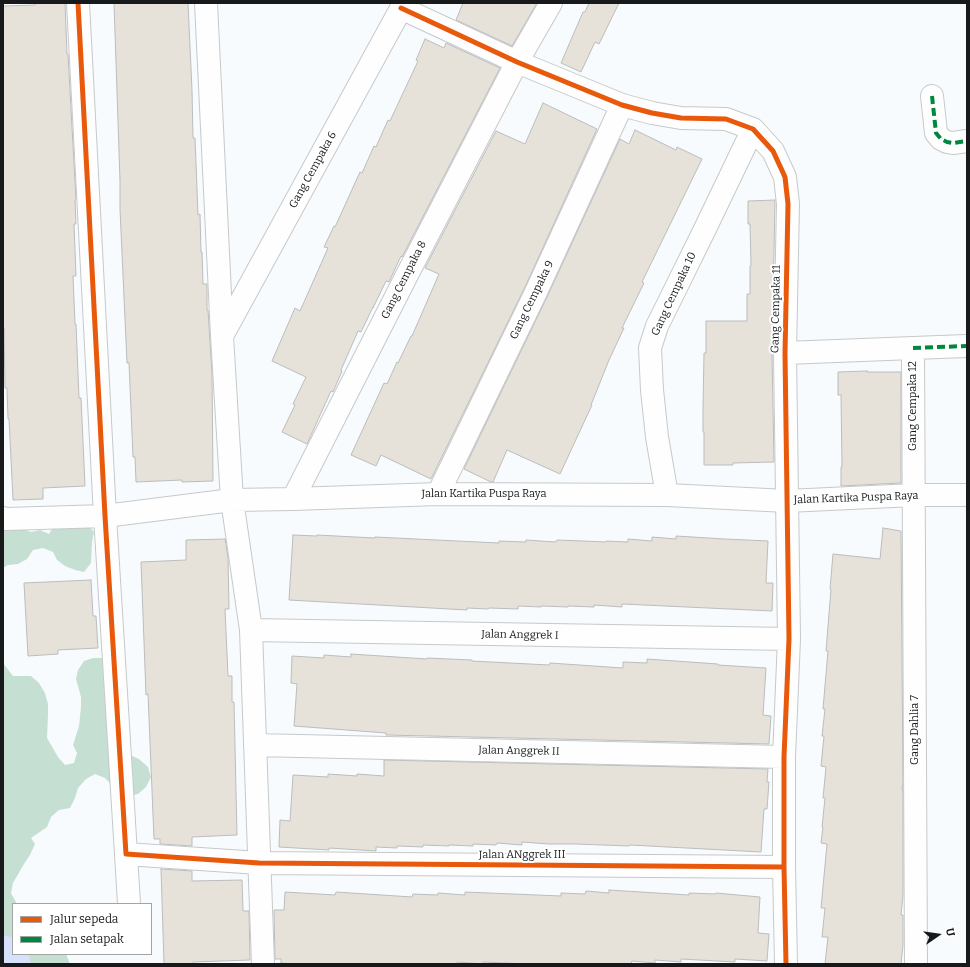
<!DOCTYPE html>
<html>
<head>
<meta charset="utf-8">
<style>
	body { margin:0 }
	#map { position:relative; width:970px; height:967px; overflow:hidden; background:#f8fbfd; font-family:Bitter,serif }
	canvas { display:block }
	.frame { position:absolute; inset:0; border:4px solid #17191a; pointer-events:none }
	.legend { position:absolute; left:12px; top:903px; width:140px; height:52px; box-sizing:border-box; background:#fff; border:1px solid #a2a3a3; margin:0; padding:5px 7px; list-style:none; font-size:12px; color:#17191a }
	.legend li { display:flex; align-items:center; gap:8px; height:20px }
	.legend b { width:20px; border:1px solid #a2a3a3 }
	.north { position:absolute; left:918px; top:915px; width:40px; height:40px; -webkit-text-stroke:3px #fff; paint-order:stroke; rotate:77deg; font-size:11px; font-weight:700; line-height:16px; text-align:center; color:#17191a }
	.north::after { content:''; display:block; margin:auto; width:14px; height:18px; background:#17191a; clip-path:polygon(50% 0,100% 100%,50% 72%,0 100%) }
</style>
</head>
<body>
<div id="map">
<canvas width="970" height="967"></canvas>
<div class="frame"></div>
<ul class="legend">
<li><b style="height:5px;background:#e8590c"></b>Jalur sepeda</li>
<li><b style="height:5px;background:#00873e"></b>Jalan setapak</li>
</ul>
<div class="north">U</div>
</div>
<script>
const ctx = document.querySelector('canvas').getContext('2d');
ctx.lineJoin = 'round';
function fillPath(path, color) { ctx.fillStyle = color; ctx.fill(path, 'evenodd'); }
const shape = rows => new Path2D(rows.map(r => 'M' + r).join(''));
function stroke(path, color, width, dash) { ctx.strokeStyle = color; ctx.lineWidth = width; ctx.lineCap = dash ? 'butt' : 'round'; ctx.setLineDash(dash || []); ctx.stroke(path); }
function label(font, color, halo, rows, align = 'center') {
  ctx.font = font + ' Bitter,serif'; ctx.lineWidth = 4; ctx.setLineDash([]); ctx.textBaseline = 'middle'; ctx.strokeStyle = halo; ctx.fillStyle = color; for (const [text, x, y, turn = 0] of rows) {
    ctx.save(); ctx.translate(x, y); ctx.rotate((+turn || 0) * Math.PI / 180); ctx.textAlign = isNaN(turn) ? turn : align; if (halo) ctx.strokeText(text, 0, 0); ctx.fillText(text, 0, 0); ctx.restore();
  }
}
fillPath(shape([
	[87,524,94,532,92,542,91,563,84,572,75,570,65,566,57,560,53,552,43,548,33,550,27,559,18,564,8,565,3,568,3,525,21,528,31,532,40,530,49,534,54,526],
	[93,658,102,658,111,664,130,755,139,759,148,767,151,777,146,787,138,794,128,796,112,785,105,778,95,774,86,779,78,788,75,798,70,808,59,810,51,817,47,827,31,838,35,844,30,855,24,864,13,883,11,893,17,904,13,904,13,954,66,954,70,964,3,964,3,663,13,676,31,676,39,683,45,693,48,704,48,715,47,738,58,757,65,765,74,763,77,753,73,745,79,726,81,707,81,697,76,679,78,670,84,661]
]), '#c5e0d2');
stroke(shape([
	[3,960,6,964]
]), '#d6e2fb', 49);
const building = shape([
	[35,3,65,3,67,54,68,54,76,200,75,200,76,224,74,224,76,276,73,276,75,324,76,324,79,398,81,398,85,486,43,488,43,499,13,500,9,419,8,419,7,388,5,388,4,328,3,328,3,6,35,5,35,3],
	[114,3,188,3,192,90,193,138,195,138,198,215,200,214,201,252,202,252,203,284,207,284,207,310,208,310,212,373,213,481,182,482,182,480,136,482,135,457,133,457,129,363,127,363,120,209,120,181,114,3],
	[463,3,537,3,512,46,456,20,463,3],
	[589,3,619,3,599,44,595,42,581,72,561,63,583,12,585,12,589,3],
	[425,39,444,48,446,43,500,68,402,257,401,256,389,282,386,281,373,308,373,307,361,332,358,331,341,370,342,371,333,392,331,391,307,444,282,432,295,405,293,404,306,377,272,361,295,308,300,311,328,248,324,247,334,226,335,227,360,172,362,173,374,146,376,147,388,120,390,121,418,61,416,60,425,39],
	[543,103,597,129,525,287,431,479,381,455,376,466,351,455,384,383,387,384,397,362,398,363,411,336,412,336,439,274,425,268,496,131,525,144,543,103],
	[635,130,676,150,677,147,702,159,642,282,644,283,622,328,624,328,609,360,591,405,592,405,560,474,507,450,493,482,491,482,464,469,547,297,620,139,629,144,635,130],
	[775,200,772,353,774,462,733,463,733,465,704,465,704,432,703,432,703,408,704,353,706,353,706,321,747,321,747,294,750,294,750,266,751,266,750,224,748,224,748,201,775,200],
	[867,371,867,372,901,372,901,483,841,486,841,467,842,467,841,395,838,395,838,372,867,371],
	[883,528,901,531,903,782,902,790,903,790,903,895,901,915,903,915,903,945,901,964,825,964,828,937,822,937,825,908,821,908,827,844,821,843,823,827,822,827,825,798,823,798,826,767,821,766,824,736,822,736,825,709,823,709,828,651,826,651,831,589,830,589,833,554,880,559,883,528],
	[293,535,317,536,317,535,375,538,375,537,499,543,499,541,526,542,526,540,556,542,557,540,583,541,606,542,606,541,628,542,628,539,652,541,652,537,676,539,676,536,725,539,768,541,766,583,773,583,772,611,622,604,622,607,594,605,594,607,568,606,568,607,541,606,541,607,518,606,518,609,489,608,488,609,467,608,467,610,289,600,293,535],
	[225,539,228,557,229,609,225,609,228,676,232,676,232,702,234,702,237,835,192,837,192,846,160,844,160,839,154,839,148,694,146,695,141,562,186,560,186,540,225,539],
	[91,580,93,616,96,616,98,648,58,650,58,654,28,656,24,583,91,580],
	[351,654,427,659,427,658,472,660,472,661,549,665,550,663,623,668,623,662,647,663,647,659,718,664,718,665,766,668,763,715,771,716,769,744,386,735,386,733,294,726,297,684,291,683,292,656,324,658,324,655,351,657,351,654],
	[384,760,768,769,767,782,769,782,767,809,764,809,761,852,630,845,629,846,575,844,549,844,522,842,522,845,497,843,496,845,473,844,473,846,449,845,449,846,423,845,423,847,397,846,397,848,376,847,376,851,329,848,329,850,279,847,280,820,290,821,293,775,328,777,328,774,357,776,357,774,384,776,384,760],
	[161,869,192,871,192,881,242,880,243,911,249,911,250,960,193,962,193,964,164,964,161,869],
	[609,890,689,895,689,893,716,894,716,893,760,897,758,933,769,934,767,961,735,959,735,962,681,959,681,962,655,960,655,963,632,961,631,964,528,964,483,962,483,964,457,962,457,964,294,964,281,963,281,959,275,959,274,910,284,910,285,892,335,895,336,892,412,897,413,894,438,895,438,893,465,895,465,892,561,896,561,893,585,894,586,891,609,893,609,890]
]);
fillPath(building, '#e6e2da');
stroke(building, '#bbbcbc', 1);
const minor = shape([
	[78,3,105,516,126,854,259,863,784,867],
	[206,3,222,336,232,500,251,630,263,964],
	[401,8,517,62,622,105,652,113,681,118,726,119,753,129,773,151,785,177,788,204,785,353,789,639,784,757,784,867,786,964],
	[932,96,936,133,941,139,947,142,953,143,967,141],
	[222,336,404,3],
	[913,348,967,346],
	[785,353,913,348,916,964],
	[438,494,536,292,622,105],
	[667,495,657,437,652,390,650,348,657,326,663,314,704,231,753,129],
	[293,499,409,271,517,62,551,3],
	[3,518,6,519,105,516,232,500,293,499,438,494,667,495,787,501,914,495,967,495],
	[251,630,789,639],
	[255,745,784,757],
	[126,854,129,904]
]);
stroke(minor, '#c6c9ca', 24);
stroke(minor, '#fefeff', 22);
stroke(shape([
	[932,96,936,133,941,139,947,142,953,143,967,141],
	[913,348,967,346]
]), '#00873e', 4, [8, 4]);
stroke(shape([
	[78,3,105,516,126,854,259,863,784,867],
	[401,8,517,62,622,105,652,113,681,118,726,119,753,129,773,151,785,177,788,204,785,353,789,639,784,757,784,867,786,964]
]), '#e8590c', 5);
label('11px', '#17191a', '#fff', [
	["Gang Cempaka 6",313,170,-61],
	["Gang Cempaka 8",404,280,-63],
	["Gang Cempaka 10",674,294,-65],
	["Gang Cempaka 9",532,300,-64],
	["Gang Cempaka 11",776,309,-89],
	["Gang Cempaka 12",913,406,-90],
	["Jalan Kartika Puspa Raya",484,494],
	["Jalan Kartika Puspa Raya",856,498,-2],
	["Jalan Anggrek I",520,635,1],
	["Gang Dahlia 7",915,730,-90],
	["Jalan Anggrek II",519,751,1],
	["Jalan ANggrek III",522,855]
]);
</script>
</body>
</html>
